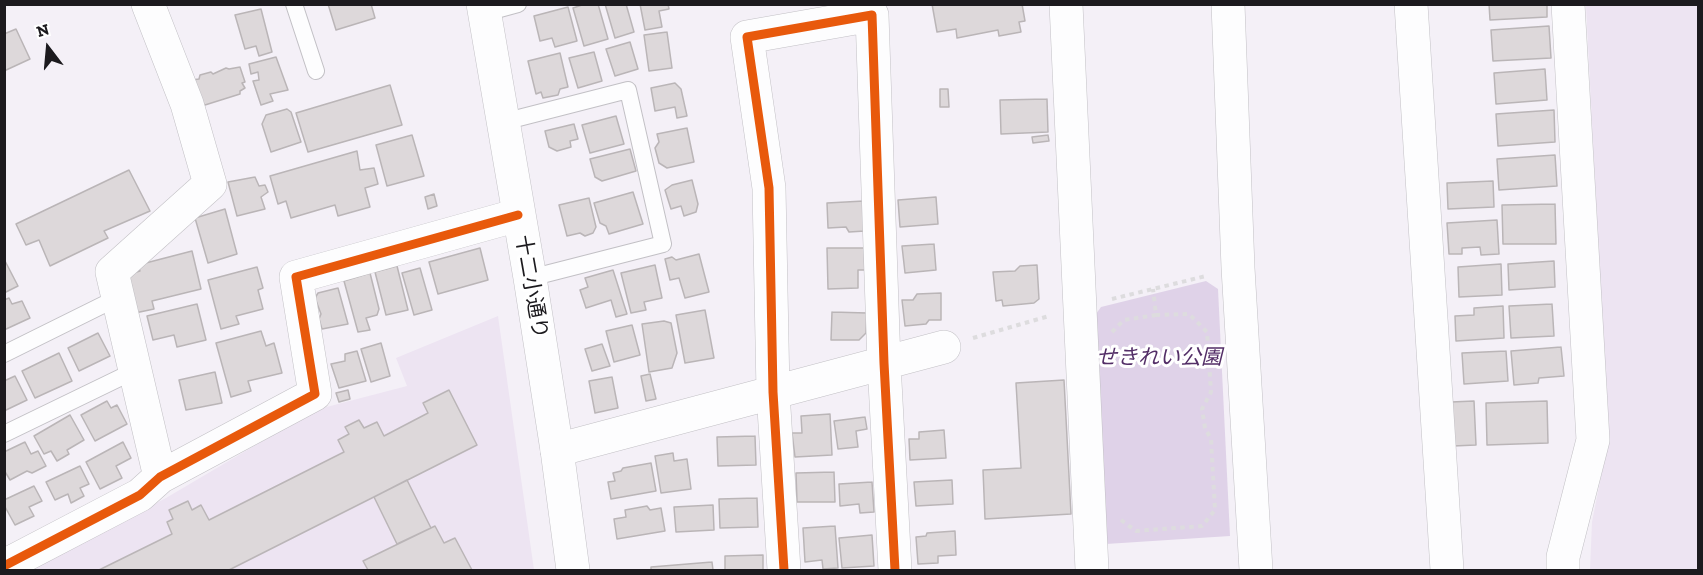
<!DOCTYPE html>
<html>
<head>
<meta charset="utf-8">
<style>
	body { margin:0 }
	#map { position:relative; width:1703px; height:575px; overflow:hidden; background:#f4f0f7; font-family:"Zilla Slab",serif }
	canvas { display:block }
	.frame { position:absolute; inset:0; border:6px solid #1c1a1e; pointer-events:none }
	.north { position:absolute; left:18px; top:18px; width:60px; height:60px; -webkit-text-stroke:4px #fff; paint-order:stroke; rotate:344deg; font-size:16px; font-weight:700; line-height:24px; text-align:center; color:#1c1a1e }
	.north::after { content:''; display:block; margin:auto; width:21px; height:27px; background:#1c1a1e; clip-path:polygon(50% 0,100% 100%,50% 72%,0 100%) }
</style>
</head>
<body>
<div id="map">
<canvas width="1703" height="575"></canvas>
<div class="frame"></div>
<div class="north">N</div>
</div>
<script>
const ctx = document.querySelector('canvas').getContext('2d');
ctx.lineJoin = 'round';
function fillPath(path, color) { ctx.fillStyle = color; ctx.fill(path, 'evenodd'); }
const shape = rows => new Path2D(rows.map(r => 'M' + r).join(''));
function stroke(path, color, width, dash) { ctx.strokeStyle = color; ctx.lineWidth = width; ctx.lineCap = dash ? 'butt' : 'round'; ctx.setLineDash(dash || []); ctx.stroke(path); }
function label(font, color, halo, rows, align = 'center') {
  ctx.font = font + ' "Zilla Slab","Noto Sans JP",serif'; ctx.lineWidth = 6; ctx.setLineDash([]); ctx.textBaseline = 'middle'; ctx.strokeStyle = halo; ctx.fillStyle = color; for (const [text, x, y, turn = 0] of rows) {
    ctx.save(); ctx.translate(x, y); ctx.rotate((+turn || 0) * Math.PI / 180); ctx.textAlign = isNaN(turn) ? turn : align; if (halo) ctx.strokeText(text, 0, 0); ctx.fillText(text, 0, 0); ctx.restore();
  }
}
fillPath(shape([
	[1586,5,1698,5,1698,570,1590,570,1592,522,1608,441],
	[498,316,534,570,29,570,166,498,315,410,407,386,396,358]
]), '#ede4f2');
fillPath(shape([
	[1206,281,1218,289,1230,536,1106,544,1093,318,1101,307]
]), '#dfd2e8');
const building = shape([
	[328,4,371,4,375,18,336,30,328,4],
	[585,4,598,4,608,39,584,46,573,8,585,4],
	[605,4,626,4,634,32,615,38,605,4],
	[640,4,668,4,669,9,659,11,662,27,645,30,640,4],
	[932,4,1022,4,1025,21,1019,22,1021,32,999,36,998,30,957,38,956,29,937,32,932,4],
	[1489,4,1547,4,1547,17,1490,20,1489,4],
	[568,7,577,41,555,47,552,38,540,41,534,16,568,7],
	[261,9,272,52,259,56,256,46,245,49,235,15,261,9],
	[1549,26,1551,58,1493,61,1491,30,1549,26],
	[16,29,30,59,4,71,4,34,16,29],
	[667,32,672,68,649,71,644,35,667,32],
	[630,42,638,69,615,76,606,49,630,42],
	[594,52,602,81,578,88,569,58,594,52],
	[560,53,568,87,560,89,558,95,543,98,541,92,536,94,528,61,560,53],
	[276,57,288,90,270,94,273,101,261,105,253,81,259,80,258,72,251,74,249,64,276,57],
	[240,67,245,82,242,83,245,88,240,91,240,94,205,105,201,103,192,80,199,79,200,75,211,72,213,74,226,68,229,69,240,67],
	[1545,69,1547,100,1496,104,1494,73,1545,69],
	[675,83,681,89,687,116,677,118,675,107,655,111,651,88,675,83],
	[390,85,402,125,308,152,296,113,390,85],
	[940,89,948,89,949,107,940,107,940,89],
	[1047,99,1048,132,1001,134,1000,100,1047,99],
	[287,109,291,112,301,142,271,152,262,124,266,115,287,109],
	[1554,110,1555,142,1498,146,1496,114,1554,110],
	[616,116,624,144,590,153,582,125,616,116],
	[574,124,578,139,570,141,571,147,557,151,549,147,545,131,574,124],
	[687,128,694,162,667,168,659,163,655,148,659,142,657,134,687,128],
	[412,135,424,176,387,186,376,145,412,135],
	[1048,135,1049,141,1033,143,1032,137,1048,135],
	[630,149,636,171,602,181,595,177,590,159,630,149],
	[357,151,360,170,374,168,378,184,365,188,370,207,338,216,335,205,291,218,286,201,278,204,270,176,357,151],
	[1555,155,1557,186,1499,190,1497,159,1555,155],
	[129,170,150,211,104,231,108,238,50,266,39,240,26,245,16,224,129,170],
	[255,177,259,186,265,185,268,192,261,197,265,209,237,216,228,182,255,177],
	[692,180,698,204,696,212,684,216,681,206,671,209,665,190,672,185,692,180],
	[1493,181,1494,207,1448,209,1447,183,1493,181],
	[633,192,643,224,609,234,606,226,600,223,594,203,633,192],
	[434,194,437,206,428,209,425,197,434,194],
	[936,197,938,224,900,227,898,200,936,197],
	[589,198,596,227,593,233,585,236,580,233,567,236,559,205,589,198],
	[864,201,865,231,849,232,846,227,828,228,827,203,864,201],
	[1555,204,1556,244,1503,244,1502,205,1555,204],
	[225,209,237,254,208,263,195,218,225,209],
	[1497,220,1499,254,1481,255,1480,247,1462,248,1462,254,1449,254,1447,223,1497,220],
	[934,244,936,270,905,273,902,246,934,244],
	[480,248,488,280,438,294,429,262,480,248],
	[827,248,864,248,865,270,858,270,858,288,828,289,827,248],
	[192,251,201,289,152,301,154,309,135,313,128,279,133,273,140,271,138,265,192,251],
	[699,254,709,292,685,298,679,278,670,280,665,259,672,257,676,260,699,254],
	[4,259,18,286,4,293,4,259],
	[1554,261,1555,287,1509,290,1508,264,1554,261],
	[1501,264,1502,295,1459,297,1458,267,1501,264],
	[655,265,662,298,644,302,646,310,631,313,621,273,655,265],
	[1037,265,1039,299,1034,303,1003,306,1002,300,996,301,993,272,1015,271,1020,266,1037,265],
	[397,266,408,310,386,315,375,272,397,266],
	[257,267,263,288,258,290,263,309,236,316,239,324,221,329,208,280,257,267],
	[420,268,432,310,414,315,402,273,420,268],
	[613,270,627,314,616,317,611,300,586,308,580,290,588,287,585,278,613,270],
	[370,273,379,309,377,315,366,318,370,330,358,332,344,281,370,273],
	[338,288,348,324,322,329,319,319,321,314,315,298,318,293,338,288],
	[941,293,941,320,929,320,926,324,905,326,902,300,913,300,917,294,941,293],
	[9,298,12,304,22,301,30,318,4,330,4,300,9,298],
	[197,304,206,340,177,347,174,335,153,340,147,316,197,304],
	[1552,304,1554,336,1511,338,1509,306,1552,304],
	[1503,306,1504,338,1456,341,1455,316,1474,315,1474,308,1503,306],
	[705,310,714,358,685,363,676,315,705,310],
	[832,312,867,313,866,333,859,340,831,340,832,312],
	[664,321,671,323,677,353,672,368,649,372,642,324,664,321],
	[632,325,640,355,614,362,606,331,632,325],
	[261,331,266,346,274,343,282,373,248,381,251,391,231,397,216,343,261,331],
	[98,333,110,356,79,371,68,348,98,333],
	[381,343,390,376,371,382,361,349,381,343],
	[602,344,610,366,592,371,585,349,602,344],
	[1561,347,1564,376,1539,378,1538,383,1514,385,1511,351,1561,347],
	[357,351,366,381,339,388,331,364,345,361,345,354,357,351],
	[1506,351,1508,381,1464,384,1462,353,1506,351],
	[59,353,72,381,35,398,22,371,59,353],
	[215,372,222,403,186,410,179,380,215,372],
	[650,374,656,399,646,401,641,376,650,374],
	[15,376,27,400,4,411,4,381,15,376],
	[612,377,618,408,595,413,589,381,612,377],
	[1064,380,1071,514,985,519,983,470,1021,468,1016,383,1064,380],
	[348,390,350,399,339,402,336,393,348,390],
	[449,390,477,445,229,570,99,570,172,534,167,522,173,519,169,510,188,501,192,510,201,505,209,520,344,452,338,440,349,434,345,427,359,420,364,428,377,422,384,436,428,413,423,403,449,390],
	[107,401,111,408,117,405,127,424,95,441,81,415,107,401],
	[1474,401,1476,445,1453,446,1451,402,1474,401],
	[1547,401,1548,443,1487,445,1486,403,1547,401],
	[830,414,832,455,795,457,792,433,802,433,801,416,830,414],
	[70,415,84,440,67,450,69,454,57,461,51,451,44,454,34,436,70,415],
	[865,417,867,429,856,431,858,447,838,449,834,421,865,417],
	[944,430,946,458,910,460,909,439,919,439,919,432,944,430],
	[755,436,756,465,718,466,717,437,755,436],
	[25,442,31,454,38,451,46,466,32,473,27,471,10,480,4,470,4,452,25,442],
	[123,442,131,458,116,466,122,478,100,489,86,462,123,442],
	[673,453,674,461,687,459,691,489,661,493,655,456,673,453],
	[651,463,656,491,611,499,608,482,615,481,613,473,621,471,623,468,651,463],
	[80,466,89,484,80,488,84,496,71,503,68,494,55,500,46,482,80,466],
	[834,472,835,502,797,502,796,473,834,472],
	[407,480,431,528,397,544,374,497,407,480],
	[952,480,953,504,916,506,914,482,952,480],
	[872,482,874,512,860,513,859,504,840,506,839,484,872,482],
	[34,486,42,501,29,507,34,516,15,525,4,505,4,500,34,486],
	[757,498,758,527,720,528,719,499,757,498],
	[713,505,714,530,676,532,674,507,713,505],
	[647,506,650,510,661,508,665,531,617,539,614,519,626,517,625,510,647,506],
	[435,526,444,543,455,538,472,570,368,570,363,561,435,526],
	[835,526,838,568,823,569,822,560,805,562,803,528,835,526],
	[955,531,956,555,938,556,938,563,918,564,916,537,926,536,927,533,955,531],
	[872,535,874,566,842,568,839,538,872,535],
	[763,555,763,570,725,570,725,556,763,555],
	[712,562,713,570,651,570,651,567,712,562]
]);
fillPath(building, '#ddd8da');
stroke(building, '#bab5b7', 1.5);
const service = shape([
	[294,4,316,71],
	[485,13,518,4],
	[503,122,628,90,663,244,530,278],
	[4,354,117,298],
	[4,434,134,371]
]);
const minor = shape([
	[148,4,187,104,210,184,112,272,160,477],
	[1066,4,1092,570],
	[1228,4,1238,268,1256,570],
	[1411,4,1447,570],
	[557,450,944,347],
	[4,566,140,495,160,477,315,394,296,277,518,215],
	[784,570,773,392,769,188,747,37,872,15,884,363,895,570],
	[1563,570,1563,557,1593,440,1568,4]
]);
const tertiary = shape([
	[483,4,530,278,557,450,573,570]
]);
stroke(service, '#c2c0c5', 18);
stroke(minor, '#c2c0c5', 34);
stroke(tertiary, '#c2c0c5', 34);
stroke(shape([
	[1112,299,1206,276],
	[1112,332,1124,320,1156,315],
	[973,338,1049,316],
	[1121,520,1136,531,1202,526,1215,510,1211,439,1205,428,1202,409,1211,392,1207,332,1189,314,1156,315,1153,289]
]), '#dddcde', 4, [4.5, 4.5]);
stroke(service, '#fdfdfe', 16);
stroke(minor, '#fdfdfe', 33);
stroke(tertiary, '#fdfdfe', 33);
stroke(shape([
	[4,566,140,495,160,477,315,394,296,277,518,215],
	[784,570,773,392,769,188,747,37,872,15,884,363,895,570]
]), '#e8590c', 9);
label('21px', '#1c1a1e', '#fff', [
	["十二小通り",531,287,80]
]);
label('italic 21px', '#532e67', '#fff', [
	["せきれい公園",1159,358]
]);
</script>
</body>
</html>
